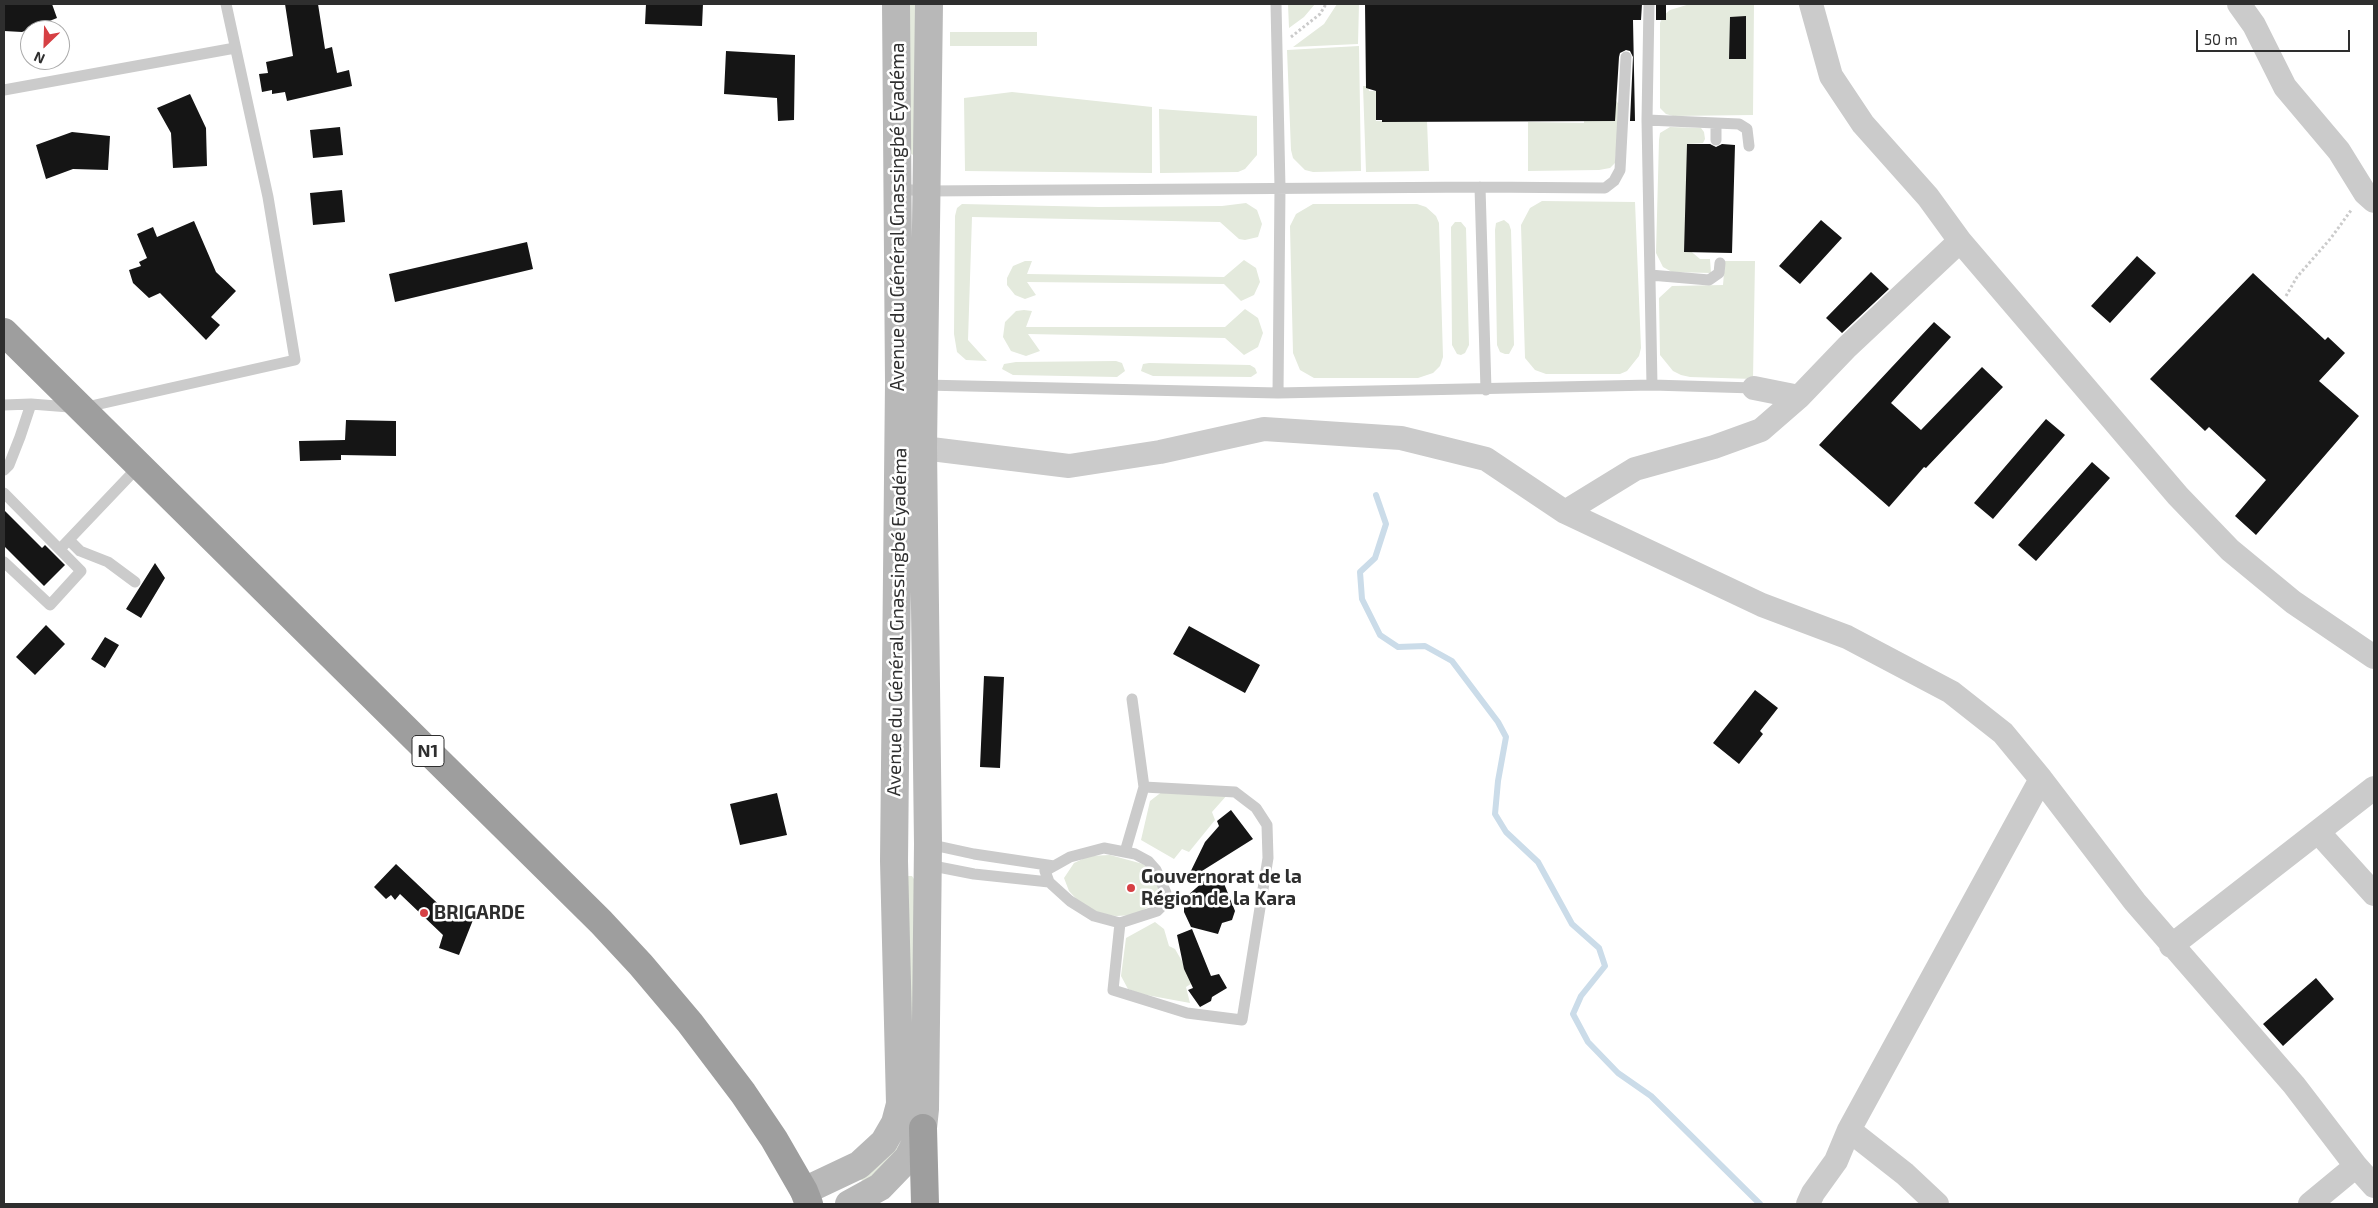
<!DOCTYPE html>
<html>
<head>
<meta charset="utf-8">
<style>
	body { margin:0 }
	#map { position:relative; width:2378px; height:1208px; overflow:hidden; background:#fff; font-family:"Exo 2",sans-serif }
	canvas { display:block }
	.frame { position:absolute; inset:0; border:5px solid #2e2e2e; pointer-events:none }
	.north { position:absolute; left:20px; top:20px; width:50px; height:50px; box-sizing:border-box; background:#fff; border:1px solid #ababab; border-radius:50%; rotate:204deg; font-size:14px; font-weight:700; line-height:20px; text-align:center; color:#2e2e2e }
	.north::after { content:''; display:block; margin:auto; width:18px; height:22px; background:#d64044; clip-path:polygon(50% 0,100% 100%,50% 72%,0 100%) }
	.scale { position:absolute; left:2196px; top:30px; width:154px; height:22px; box-sizing:border-box; border:2px solid #2e2e2e; border-top:0; padding-left:6px; font-size:15px; line-height:18px; white-space:nowrap; color:#2e2e2e; -webkit-text-stroke:4px #fff; paint-order:stroke }
</style>
</head>
<body>
<div id="map">
<canvas width="2378" height="1208"></canvas>
<div class="frame"></div>
<div class="north">N</div>
<div class="scale">50 m</div>
</div>
<script>
const ctx = document.querySelector('canvas').getContext('2d');
ctx.lineJoin = 'round';
function fillPath(path, color) { ctx.fillStyle = color; ctx.fill(path, 'evenodd'); }
const shape = rows => new Path2D(rows.map(r => 'M' + r).join(''));
function stroke(path, color, width, dash) { ctx.strokeStyle = color; ctx.lineWidth = width; ctx.lineCap = dash ? 'butt' : 'round'; ctx.setLineDash(dash || []); ctx.stroke(path); }
function label(font, color, halo, rows, align = 'center') {
  ctx.font = font + ' "Exo 2",sans-serif'; ctx.lineWidth = 5; ctx.setLineDash([]); ctx.textBaseline = 'middle'; ctx.strokeStyle = halo; ctx.fillStyle = color; for (const [text, x, y, turn = 0] of rows) {
    ctx.save(); ctx.translate(x, y); ctx.rotate((+turn || 0) * Math.PI / 180); ctx.textAlign = isNaN(turn) ? turn : align; if (halo) ctx.strokeText(text, 0, 0); ctx.fillText(text, 0, 0); ctx.restore();
  }
}
fillPath(shape([
	[909,4,920,4,916,154,913,155,910,153],
	[1288,4,1315,4,1304,17,1289,28],
	[1337,4,1359,4,1358,44,1293,47,1324,24],
	[1690,4,1754,4,1753,115,1673,116,1666,114,1660,108,1660,23,1663,16,1670,10],
	[950,32,1037,32,1037,46,950,46],
	[1359,46,1361,171,1313,172,1305,170,1293,158,1291,150,1287,50],
	[1363,86,1368,86,1369,91,1376,91,1376,121,1427,121,1429,171,1366,172],
	[1585,89,1614,98,1620,106,1615,163,1610,168,1599,170,1528,171,1528,122,1584,123],
	[1012,92,1152,107,1152,173,965,171,964,98],
	[1159,109,1257,116,1257,155,1245,169,1238,172,1160,173],
	[1670,127,1701,128,1704,132,1705,139,1703,143,1687,144,1687,248,1700,259,1710,259,1711,273,1672,272,1663,267,1656,253,1659,140,1660,133],
	[1542,201,1635,202,1641,348,1639,356,1627,371,1620,374,1546,374,1535,370,1525,358,1521,225,1530,208],
	[1246,203,1257,210,1262,224,1258,237,1245,240,1239,239,1220,222,972,217,968,340,987,361,966,360,957,352,954,334,955,216,957,208,962,204,1099,207,1222,206],
	[1313,204,1417,204,1426,207,1436,216,1439,223,1443,357,1440,366,1433,373,1418,378,1314,378,1300,370,1293,353,1290,226,1296,214],
	[1504,220,1509,224,1511,230,1514,345,1509,354,1505,354,1500,352,1497,345,1495,230,1496,223],
	[1455,222,1461,222,1466,228,1469,345,1465,353,1461,355,1457,354,1452,345,1451,227],
	[1244,260,1256,268,1260,282,1254,295,1241,301,1224,284,1027,282,1036,295,1025,299,1015,295,1007,285,1007,278,1013,266,1025,261,1032,261,1027,274,1224,277],
	[1725,261,1755,261,1753,379,1690,377,1681,375,1673,371,1660,355,1659,298,1672,286,1723,285],
	[1245,309,1258,318,1263,333,1258,347,1244,355,1225,338,1028,334,1040,351,1026,356,1011,351,1003,337,1005,322,1016,311,1024,310,1032,311,1026,327,1225,327],
	[1116,361,1122,363,1125,371,1117,377,1013,375,1002,369,1004,364,1016,362],
	[1149,363,1250,365,1255,368,1257,373,1251,377,1153,376,1141,371,1143,364],
	[1163,791,1228,794,1212,812,1215,820,1189,852,1182,849,1174,859,1141,840,1150,801],
	[1110,855,1143,864,1158,878,1161,893,1153,904,1135,915,1116,916,1100,914,1081,904,1069,891,1064,878,1074,863,1089,856],
	[907,876,912,876,914,879,919,1120,892,1166,863,1181,858,1178,893,1152,900,1144,905,1131],
	[1155,922,1164,929,1169,946,1175,949,1194,982,1186,987,1190,1003,1141,994,1128,989,1121,976,1126,938]
]), '#e4eadd');
stroke(shape([
	[1376,495,1386,524,1375,558,1360,572,1362,599,1380,635,1398,647,1425,646,1452,661,1498,722,1506,737,1498,781,1495,814,1506,832,1538,862,1572,924,1599,948,1605,966,1581,996,1573,1014,1588,1042,1618,1073,1651,1096,1760,1204]
]), '#cbdce9', 6);
fillPath(shape([
	[4,4,52,4,57,18,22,32,4,31],
	[285,4,318,4,325,49,332,47,337,73,349,70,352,86,287,101,285,92,272,94,272,90,262,92,259,74,268,73,266,62,293,56],
	[646,4,703,4,702,26,645,24],
	[1365,4,1642,4,1641,20,1633,20,1635,121,1630,121,1633,57,1630,51,1626,50,1620,53,1619,57,1615,121,1382,122,1382,120,1376,120,1376,91,1366,88],
	[1656,4,1666,4,1666,20,1656,20],
	[1746,16,1746,59,1729,59,1730,17],
	[726,51,795,55,794,120,778,121,777,98,724,94],
	[190,94,206,128,207,166,173,168,171,133,157,108],
	[340,127,343,155,313,158,310,130],
	[72,132,110,136,108,170,73,169,46,179,36,145],
	[1687,144,1710,144,1716,147,1722,144,1735,145,1732,253,1684,252],
	[342,190,345,222,313,225,310,193],
	[1821,220,1842,238,1800,284,1779,266],
	[194,221,216,272,236,291,211,317,220,325,206,340,160,293,149,298,133,283,129,270,141,266,139,262,147,258,137,234,153,227,157,237],
	[527,242,533,269,395,302,389,274],
	[2137,256,2156,273,2110,323,2091,306],
	[1871,272,1889,289,1842,333,1826,318],
	[2253,273,2325,340,2328,337,2345,353,2319,381,2359,416,2256,535,2235,516,2266,480,2209,427,2205,431,2150,379],
	[1934,322,1951,337,1891,403,1921,430,1982,367,2003,387,1926,468,1924,467,1889,507,1819,445],
	[2046,419,2065,435,1993,519,1974,503],
	[346,420,396,421,396,456,341,455,341,460,300,461,299,441,345,440],
	[2092,462,2110,478,2036,561,2018,545],
	[4,510,42,548,45,545,65,565,44,586,4,546],
	[155,563,165,578,141,618,126,609],
	[46,625,65,644,35,675,16,657],
	[1189,626,1260,665,1245,693,1173,654],
	[105,637,119,645,105,668,91,659],
	[984,676,1004,677,1000,768,980,767],
	[1755,690,1778,708,1760,731,1763,734,1739,764,1713,743],
	[777,793,787,835,740,845,730,804],
	[1231,810,1253,839,1186,881,1205,842,1219,826,1217,821],
	[396,864,451,916,454,907,475,915,459,955,439,948,443,935,400,894,395,900,391,895,386,899,374,887],
	[1204,881,1223,881,1235,911,1232,920,1222,923,1218,934,1191,927,1184,912,1184,901,1187,896],
	[1192,929,1211,976,1219,974,1227,988,1212,997,1211,1001,1200,1007,1188,990,1193,988,1184,969,1177,935],
	[2316,978,2334,999,2283,1046,2263,1024]
]), '#151515');
stroke(shape([
	[1291,37,1320,14,1326,4],
	[2286,296,2297,277,2331,238,2352,209]
]), '#cbcbcb', 3, [2.5, 2.5]);
stroke(shape([
	[1276,4,1280,188,1278,393],
	[1649,4,1647,120,1652,385],
	[4,90,235,48],
	[1647,120,1739,124,1747,129,1749,146],
	[1716,140,1716,123],
	[1480,187,1486,390],
	[897,189,927,191,1480,187,1605,188,1614,181,1620,170,1626,57],
	[1650,275,1709,280,1719,273,1720,263],
	[924,385,1278,393,1652,385,1754,388],
	[4,405,31,404,82,408,295,360,268,197,226,4],
	[4,470,9,465,20,437,31,404],
	[4,493,81,571,50,605,4,562],
	[69,540,80,551,108,562,135,582],
	[60,549,139,466],
	[1132,699,1144,787],
	[928,844,974,854,1054,866,1070,857,1104,848,1135,854,1148,861,1156,870,1166,893,1165,903,1157,911,1120,923,1094,916,1070,901,1049,882,1045,871,1054,866],
	[928,865,974,874,1049,882],
	[1120,923,1113,990,1187,1013,1242,1020,1268,858,1267,825,1256,808,1235,792,1144,787,1125,852]
]), '#cbcbcb', 11);
stroke(shape([
	[1811,4,1831,76,1863,124,1928,197,1960,241,2178,496,2230,550,2293,602,2374,657],
	[2239,4,2254,25,2285,87,2339,151,2365,193,2374,201],
	[1754,388,1799,397,1847,347,1960,241],
	[923,448,1069,466,1160,452,1264,429,1401,438,1486,459,1565,512,1762,605,1847,637,1951,692,2003,733,2041,779,2135,902,2294,1085,2356,1166,2374,1186],
	[1565,512,1635,469,1714,447,1761,430,1799,397],
	[2319,833,2374,894],
	[2171,946,2374,788],
	[1849,1130,1905,1174,1937,1204],
	[1808,1204,1813,1193,1836,1161,1849,1130,2041,779],
	[2310,1204,2356,1166]
]), '#cbcbcb', 24);
stroke(shape([
	[804,1191,859,1165,884,1142,895,1123,900,1104,894,861,899,383,896,4],
	[849,1204,880,1187,908,1158,923,1128,925,1109,928,844,923,448,929,4]
]), '#b8b8b8', 28);
stroke(shape([
	[4,332,601,922,641,965,690,1023,743,1093,774,1139,804,1191,809,1204],
	[923,1128,925,1204]
]), '#9e9e9e', 28);
for (const [x, y, r, color] of [
	[1131,888,5,"#d64044"],
	[424,913,5,"#d64044"]
]) { const dot = new Path2D(); dot.arc(x, y, r, 0, 2 * Math.PI); ctx.fillStyle = color; ctx.fill(dot); stroke(dot, '#fff', 2); }
for (const [x, y, w] of [
	[428,751,32]
]) { const box = new Path2D(); box.roundRect(x - w / 2, y - 15.5, w, 31, 4); ctx.fillStyle = '#fff'; ctx.fill(box); stroke(box, '#2e2e2e', 1); }
label('bold 18px', '#2e2e2e', null, [
	["N1",428,751]
]);
label('19px', '#2e2e2e', '#fff', [
	["Avenue du Général Gnassingbé Eyadéma",898,217,-90],
	["Avenue du Général Gnassingbé Eyadéma",897,622,-89]
]);
label('bold 19px', '#2e2e2e', '#fff', [
	["Gouvernorat de la",1141,877],
	["Région de la Kara",1141,899],
	["BRIGARDE",434,913]
], 'left');
</script>
</body>
</html>
